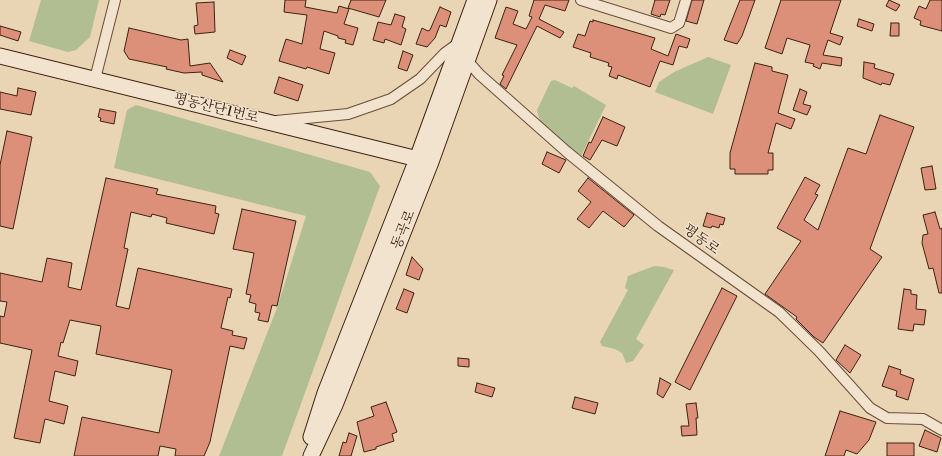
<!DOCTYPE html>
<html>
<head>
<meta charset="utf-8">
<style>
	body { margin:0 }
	canvas { display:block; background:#e9d4b4 }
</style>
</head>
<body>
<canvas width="942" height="456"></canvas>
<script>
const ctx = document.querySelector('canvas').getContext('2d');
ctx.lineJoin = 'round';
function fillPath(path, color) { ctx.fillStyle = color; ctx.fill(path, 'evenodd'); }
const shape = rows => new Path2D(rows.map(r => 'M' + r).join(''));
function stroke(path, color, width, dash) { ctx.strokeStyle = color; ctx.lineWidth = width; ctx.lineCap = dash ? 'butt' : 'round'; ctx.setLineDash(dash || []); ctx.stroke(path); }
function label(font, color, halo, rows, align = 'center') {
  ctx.font = font + ' "Libre Bodoni","Noto Serif KR",serif'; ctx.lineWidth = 3; ctx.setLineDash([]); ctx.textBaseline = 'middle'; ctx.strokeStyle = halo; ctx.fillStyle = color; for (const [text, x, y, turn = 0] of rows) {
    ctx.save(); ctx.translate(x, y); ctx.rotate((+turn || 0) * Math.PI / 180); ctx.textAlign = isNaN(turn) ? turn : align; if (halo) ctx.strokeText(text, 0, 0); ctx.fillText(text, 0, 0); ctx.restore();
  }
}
fillPath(shape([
	[41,0,99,0,90,37,76,50,68,52,29,41],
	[708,57,731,65,713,114,655,92,659,82,674,72],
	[555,80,572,88,574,86,606,105,581,156,541,125,537,110,551,81],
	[136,105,370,172,380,186,282,456,219,456,277,308,306,216,114,168,127,110],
	[654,266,664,267,674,270,636,339,644,345,633,361,626,363,622,353,615,349,602,346,600,342,628,290,625,288,628,276]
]), '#b1be91');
const building = shape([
	[285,0,306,0,305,7,337,13,339,6,349,9,344,24,358,28,353,45,345,43,346,40,338,38,338,36,324,31,320,49,335,53,329,74,307,67,306,69,279,61,286,39,302,44,307,15,284,12,285,0],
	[351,0,386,0,379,17,348,8,351,0],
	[534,0,569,0,565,11,545,5,539,19,564,32,560,38,537,26,506,89,500,84,504,76,502,75,517,45,495,38,506,7,518,11,513,24,526,29,532,17,529,16,534,0],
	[655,0,670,0,665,15,661,14,660,17,651,14,655,0],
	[692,0,704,0,697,24,686,21,692,0],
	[740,0,755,0,742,36,737,44,724,40,740,0],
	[781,0,841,0,830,33,843,37,840,45,828,40,823,55,842,58,841,66,822,63,820,69,813,66,814,64,805,62,810,45,787,38,782,54,765,48,781,0],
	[889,0,900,5,896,11,886,6,889,0],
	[930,0,942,0,942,31,923,26,920,25,921,21,914,18,919,6,926,9,930,0],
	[214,2,215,32,195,34,194,26,198,25,196,3,214,2],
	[440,7,451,12,446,27,440,25,435,38,427,47,416,44,422,28,428,31,430,30,440,7],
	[395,14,405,17,402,27,406,29,401,45,385,39,384,43,373,40,378,22,391,25,395,14],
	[859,19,874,24,872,31,857,26,859,19],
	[593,20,655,38,651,49,668,56,676,34,690,39,687,48,679,46,673,65,660,61,650,87,618,75,617,79,609,76,612,67,608,66,609,63,590,57,591,53,573,47,578,34,585,36,590,21,593,22,593,20],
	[891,23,899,23,899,36,890,36,891,23],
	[0,26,21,32,18,41,0,35,0,26],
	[129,28,181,40,188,39,190,66,210,63,223,82,202,75,202,72,184,73,166,69,167,67,129,59,124,51,129,28],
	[230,50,246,56,242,65,227,58,230,50],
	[403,51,413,55,407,71,398,68,403,51],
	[864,62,875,64,874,68,894,74,890,85,882,83,881,85,863,78,864,62],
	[755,63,772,67,772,71,788,75,778,113,795,119,791,129,776,123,768,153,773,153,773,170,768,170,768,174,735,174,735,169,730,169,730,153,755,63],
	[279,77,303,85,298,101,274,93,279,77],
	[18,88,36,92,31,115,0,109,0,92,17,96,18,88],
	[800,89,807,92,803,104,811,106,807,115,793,110,800,89],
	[100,109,116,112,114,124,100,121,101,118,98,117,100,109],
	[880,115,914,127,870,249,882,257,823,343,814,337,796,319,797,317,765,294,801,241,777,228,805,177,820,185,815,194,818,195,804,220,818,230,848,148,866,154,880,115],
	[603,117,625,127,617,146,602,140,590,160,583,156,589,142,591,143,603,117],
	[7,131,32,137,13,229,0,226,0,165,7,131],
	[547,152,566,160,559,173,542,164,547,152],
	[932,166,936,189,925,190,921,168,932,166],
	[106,178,158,189,156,194,216,206,215,213,219,214,214,234,166,223,167,218,152,214,151,217,131,212,124,248,128,249,116,306,129,309,138,268,232,289,230,298,228,297,221,328,233,331,232,335,247,338,244,349,230,346,210,442,204,456,175,456,176,449,160,446,158,456,74,456,82,417,159,433,172,370,96,354,101,326,70,320,63,343,61,342,58,356,78,361,75,376,55,371,49,401,68,406,64,424,45,419,40,443,14,438,32,350,0,343,0,316,4,317,7,302,0,301,0,273,42,282,47,258,72,263,68,287,81,290,106,178],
	[588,178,634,215,624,227,603,211,589,228,577,219,591,202,578,191,588,178],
	[242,209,296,221,277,306,272,305,268,322,258,320,260,313,255,312,256,304,249,302,251,295,246,294,254,253,233,249,242,209],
	[935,212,940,229,942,228,942,293,939,293,933,268,929,269,922,243,923,235,928,234,923,215,935,212],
	[707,213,725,218,723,225,720,224,719,228,712,226,711,228,703,226,707,213],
	[412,257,423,269,419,280,406,275,412,257],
	[722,288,737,296,690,390,675,382,722,288],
	[404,289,414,293,407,313,396,309,404,289],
	[904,289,911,290,911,294,917,295,916,309,926,310,924,325,914,324,913,331,898,329,904,289],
	[845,345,861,355,850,373,836,360,845,345],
	[458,358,469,359,469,367,458,366,458,358],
	[889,366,901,370,900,374,914,379,908,400,896,396,897,391,882,386,889,366],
	[660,378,671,384,663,398,657,394,660,378],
	[477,383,495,388,492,397,475,392,477,383],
	[575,397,598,403,595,414,572,408,575,397],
	[386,402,397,432,392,434,394,441,376,447,376,449,364,452,357,422,374,416,371,407,386,402],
	[696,403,698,418,696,418,697,435,682,436,681,426,689,426,686,404,696,403],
	[840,411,876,422,869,440,857,454,846,450,844,456,825,456,840,411],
	[925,430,941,438,937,452,919,446,925,430],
	[349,433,357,436,351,456,339,456,343,442,346,443,349,433],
	[887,443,914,443,914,456,887,456,887,443]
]);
fillPath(building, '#dc907a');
stroke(building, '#3e2211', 1);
const street = shape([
	[581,0,671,28,679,23,686,0],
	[465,58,479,74,567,152,658,226,779,312,819,351,870,408,887,418,923,419,942,430],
	[95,79,115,0],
	[276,121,348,114,391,99,420,79,445,53,459,43]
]);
const secondary = shape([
	[0,56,426,161],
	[311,437,325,393,417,159,475,0],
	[311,456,335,405,431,162,489,0]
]);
stroke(street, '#694e3a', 12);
stroke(secondary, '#3e2211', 17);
stroke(street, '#f1e3ce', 10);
stroke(secondary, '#f1e3ce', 15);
label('14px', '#3e2211', '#f1e3ce', [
	["평동산단1번로",216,109,14],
	["동곡로",404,230,-68],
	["평동로",701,240,36]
]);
</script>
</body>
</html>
